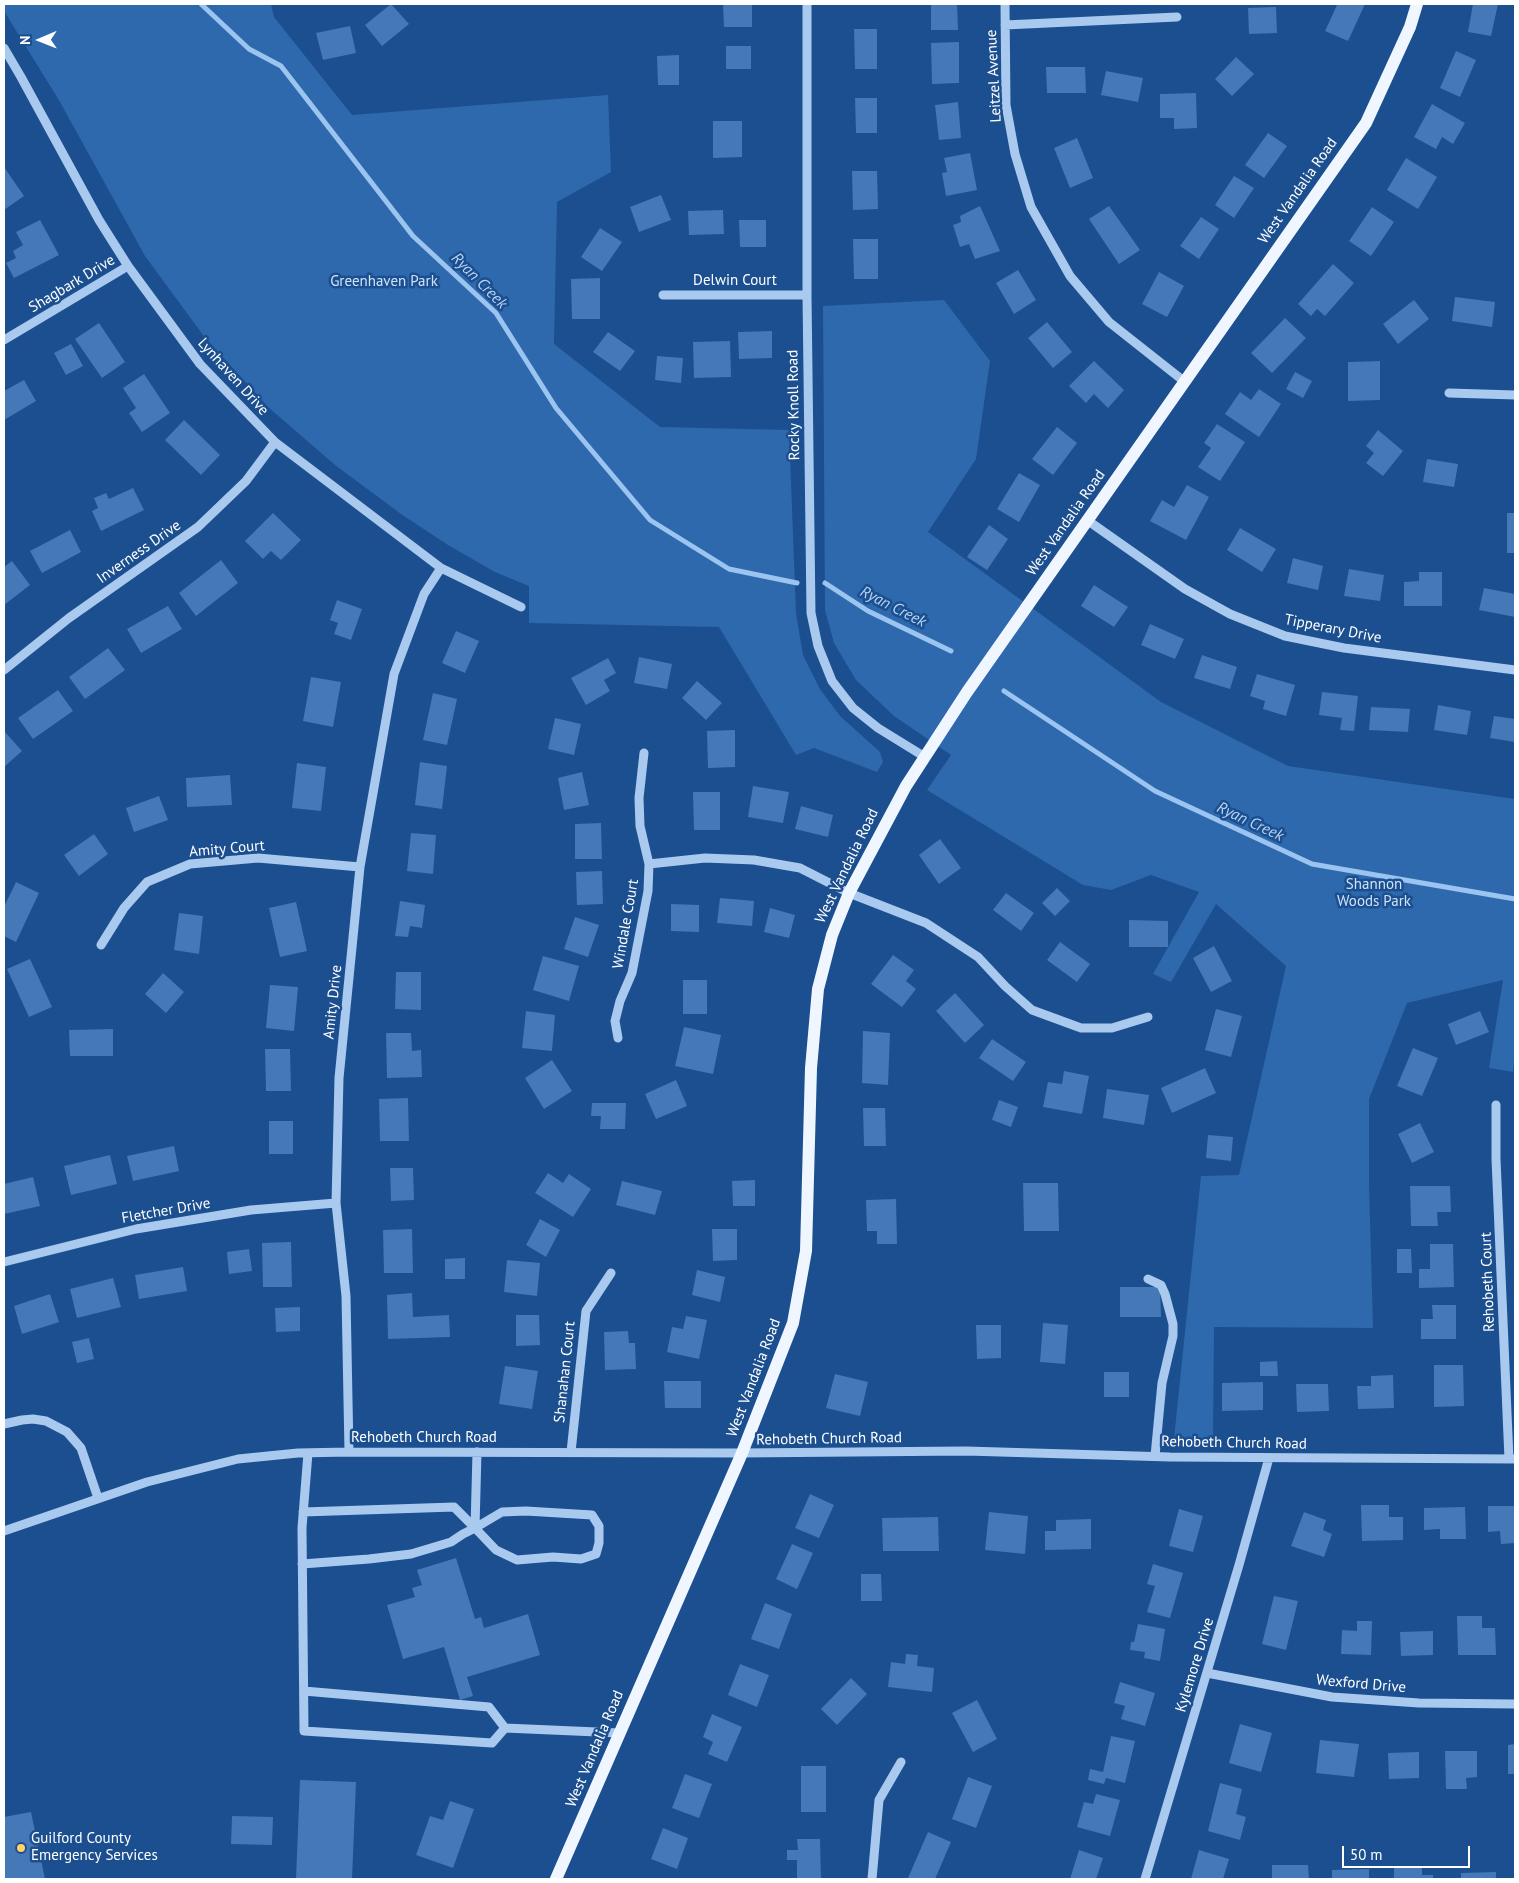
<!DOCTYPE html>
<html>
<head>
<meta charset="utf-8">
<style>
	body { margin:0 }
	#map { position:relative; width:1519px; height:1883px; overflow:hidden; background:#1b4f8f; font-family:"PT Sans",sans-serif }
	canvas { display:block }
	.frame { position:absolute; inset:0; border:5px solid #fff; pointer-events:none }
	.north { position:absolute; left:15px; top:15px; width:50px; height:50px; -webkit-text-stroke:4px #1b4f8f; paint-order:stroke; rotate:269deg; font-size:14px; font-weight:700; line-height:20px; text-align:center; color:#fff }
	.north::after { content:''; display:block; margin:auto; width:18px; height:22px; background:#fff; clip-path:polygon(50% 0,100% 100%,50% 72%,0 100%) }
	.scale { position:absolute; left:1342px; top:1846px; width:128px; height:22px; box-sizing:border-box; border:2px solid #fff; border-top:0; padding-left:6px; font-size:15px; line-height:18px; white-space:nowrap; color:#fff; -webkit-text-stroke:4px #1b4f8f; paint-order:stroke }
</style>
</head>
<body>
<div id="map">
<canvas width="1519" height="1883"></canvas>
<div class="frame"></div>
<div class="north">N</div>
<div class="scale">50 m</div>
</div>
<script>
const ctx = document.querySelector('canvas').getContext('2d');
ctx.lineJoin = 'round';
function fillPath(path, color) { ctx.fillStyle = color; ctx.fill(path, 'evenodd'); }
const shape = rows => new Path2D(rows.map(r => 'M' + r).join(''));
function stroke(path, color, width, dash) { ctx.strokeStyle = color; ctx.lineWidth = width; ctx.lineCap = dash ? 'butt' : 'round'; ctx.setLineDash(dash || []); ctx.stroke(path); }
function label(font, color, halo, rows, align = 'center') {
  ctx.font = font + ' "PT Sans",sans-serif'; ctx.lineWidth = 5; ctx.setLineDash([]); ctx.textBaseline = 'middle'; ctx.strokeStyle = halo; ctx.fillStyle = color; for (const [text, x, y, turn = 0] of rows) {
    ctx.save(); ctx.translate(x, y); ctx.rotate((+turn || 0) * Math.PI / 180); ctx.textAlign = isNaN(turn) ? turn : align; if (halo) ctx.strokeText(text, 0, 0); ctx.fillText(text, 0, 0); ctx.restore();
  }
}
fillPath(shape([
	[4,4,271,4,274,17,352,115,608,95,611,172,557,202,554,344,660,427,789,430,796,613,803,655,820,689,840,716,880,752,883,762,877,772,814,748,796,755,719,627,529,623,529,586,495,572,448,545,401,514,335,465,268,407,203,335,145,256,60,102,4,11],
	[944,300,990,361,976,459,928,532,1161,702,1288,766,1515,799,1515,1053,1513,1072,1489,1068,1503,980,1407,1003,1369,1099,1369,1184,1373,1328,1214,1327,1213,1440,1174,1439,1201,1176,1239,1175,1286,966,1216,904,1171,982,1153,974,1199,892,1151,875,1111,890,1083,885,927,790,951,755,894,716,856,680,834,643,825,610,823,306]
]), '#2e69ad');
stroke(shape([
	[201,4,249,49,281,66,413,236,496,313,556,408,650,520,729,569,797,583],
	[825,583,868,611,951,651],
	[1004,691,1155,791,1312,864,1515,899]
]), '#9cc4f0', 5);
fillPath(shape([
	[391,4,409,24,382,46,365,25],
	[723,4,752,4,752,27,724,27],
	[931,4,957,4,958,30,931,30],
	[1334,4,1365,4,1348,41,1325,31,1337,5],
	[1473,4,1498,4,1491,36,1468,32],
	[1276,7,1277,33,1249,34,1248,8],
	[350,26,356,53,323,60,316,33],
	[854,29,877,29,877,69,855,69],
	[959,42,959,83,932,84,931,43],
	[726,46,751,46,751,69,726,69],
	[1456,51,1476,60,1460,97,1440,88],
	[679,55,679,85,658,85,657,56],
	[1236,57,1254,74,1232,96,1215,79],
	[1046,67,1085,67,1086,93,1047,93],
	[1106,71,1143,78,1138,102,1101,95],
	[1196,93,1197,128,1174,129,1174,118,1160,118,1160,94],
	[855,98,877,98,877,133,856,133],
	[958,102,961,138,939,140,935,105],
	[1432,104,1465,123,1453,144,1442,137,1436,149,1414,137],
	[713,121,742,121,742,157,713,158],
	[1268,133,1287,146,1264,178,1245,165],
	[1077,138,1093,178,1070,188,1054,148],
	[970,153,977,190,946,196,942,173,947,172,944,158],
	[1406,158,1437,177,1418,209,1387,190],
	[4,167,24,196,4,210],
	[852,171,877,171,878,209,853,210],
	[1234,176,1254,188,1234,218,1215,205],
	[661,195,671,220,639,232,630,207],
	[980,206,1000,251,975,259,969,244,960,247,953,225,961,222,960,216],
	[1109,206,1140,250,1119,264,1089,219],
	[1372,207,1394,222,1371,256,1349,241],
	[723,210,724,234,689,235,688,211],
	[1201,217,1219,229,1199,259,1180,246],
	[40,220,59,255,14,278,6,263,16,258,13,251,23,245,16,232],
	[739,220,766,220,766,247,740,247],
	[600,228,622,242,602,271,581,257],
	[853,239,878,239,878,279,854,279],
	[1333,264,1354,283,1325,316,1317,309,1311,316,1298,304],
	[1018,270,1036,300,1014,314,996,283],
	[1159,272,1184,286,1167,317,1142,304],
	[600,278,600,319,572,319,571,279],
	[1455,297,1495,302,1492,327,1452,321],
	[1414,300,1429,319,1398,344,1383,324],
	[1285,318,1306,338,1272,373,1251,353],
	[1047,322,1072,352,1053,368,1028,338],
	[99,323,125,362,102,378,75,339],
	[772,331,772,358,739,359,738,332],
	[608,332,635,351,620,371,593,352],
	[730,341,731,377,694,378,693,342],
	[71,344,83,366,66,375,54,353],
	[657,356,683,358,681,383,655,380],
	[1094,361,1124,390,1108,408,1094,394,1086,403,1069,386],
	[1380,361,1380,400,1348,401,1348,362],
	[1295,372,1312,381,1303,398,1286,389],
	[144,374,170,413,142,432,129,413,136,408,123,388],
	[24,380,36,401,4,420,4,391],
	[1259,389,1281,404,1259,437,1225,414,1240,392,1251,400],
	[184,420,220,455,201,475,165,440],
	[1217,424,1245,442,1220,481,1198,467,1211,448,1204,443],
	[1057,427,1077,443,1053,475,1032,459],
	[1378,430,1403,451,1383,476,1366,463,1374,453,1366,446],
	[1427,459,1458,464,1454,487,1423,482],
	[1019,473,1040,485,1019,522,997,509],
	[1187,485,1209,497,1186,540,1150,521,1162,500,1174,507],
	[133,488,144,510,101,531,92,511,98,508,94,498,106,493,109,499],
	[273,513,301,540,281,560,271,551,263,559,245,541],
	[1507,513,1515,513,1515,553,1507,553],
	[989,525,1008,539,987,570,967,557],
	[1240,528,1276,549,1262,572,1227,550],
	[70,530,81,552,42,573,30,551],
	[1293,558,1323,566,1318,590,1287,583],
	[221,560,238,583,196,616,179,593],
	[12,561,30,585,4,605,4,567],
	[1349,569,1384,575,1380,601,1344,596],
	[1419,572,1442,572,1442,606,1404,606,1404,582,1419,581],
	[1094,585,1128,607,1114,627,1081,606],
	[1484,588,1515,594,1515,617,1479,610],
	[337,600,362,609,351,640,334,634,338,623,330,620],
	[168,606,182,629,141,653,127,629],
	[1150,624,1184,639,1175,659,1141,645],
	[456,631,479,641,465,673,442,663],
	[108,648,125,670,85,699,69,677],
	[1202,655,1237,667,1230,689,1194,678],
	[639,657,672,664,667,689,634,683],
	[608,658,616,673,604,680,610,691,586,705,571,678],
	[1257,674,1295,685,1286,716,1263,709,1265,701,1250,696],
	[311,677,341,682,333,727,303,721],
	[697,681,722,703,706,720,682,698],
	[58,690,73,711,33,739,18,718],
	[1322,692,1358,696,1354,731,1340,730,1342,718,1319,715],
	[433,693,457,699,447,745,423,740],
	[1438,705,1471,711,1467,735,1434,730],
	[1371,707,1410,709,1408,732,1369,730],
	[1494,716,1515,719,1515,742,1490,738],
	[555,718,581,724,574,755,548,749],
	[735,730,735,767,708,768,707,731],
	[5,732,22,751,4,767,4,733],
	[420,762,447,766,442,809,415,805],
	[297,763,326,767,321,811,292,808],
	[582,772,589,805,564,810,558,778],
	[230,775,232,805,187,807,186,778],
	[753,786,789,792,783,823,748,817],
	[693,792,720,792,720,830,694,830],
	[159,796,168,820,134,832,126,808],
	[801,806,833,815,828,837,795,829],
	[601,823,602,859,575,859,575,824],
	[411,833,436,835,433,874,407,871],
	[94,834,108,854,79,876,64,855],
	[940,839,961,868,939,884,919,855],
	[602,871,603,904,577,905,576,872],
	[16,882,39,893,16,942,4,936,4,907],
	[1057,888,1070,901,1055,916,1042,903],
	[1006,893,1034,913,1021,931,993,910],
	[720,898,754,901,752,926,717,923],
	[400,901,425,905,422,928,410,926,408,937,395,936],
	[296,902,307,951,280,957,269,908],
	[671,904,699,905,699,932,671,931],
	[770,908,795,915,789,938,764,932],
	[179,913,203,916,199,954,174,950],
	[575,917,599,925,588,957,564,949],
	[1129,920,1168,921,1168,947,1129,947],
	[1060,942,1090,964,1077,982,1047,960],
	[1214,946,1232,981,1211,992,1193,958],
	[893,955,914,970,906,981,916,989,902,1007,871,984],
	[543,956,579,966,569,1001,533,990],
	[30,959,52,1007,29,1017,7,969],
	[396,972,421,972,421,1010,395,1009],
	[163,973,184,992,166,1013,145,994],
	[683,980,707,980,707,1014,683,1014],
	[270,985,298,987,294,1031,266,1028],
	[955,993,984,1025,965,1043,936,1011],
	[1216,1009,1242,1016,1231,1057,1205,1050],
	[526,1011,555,1015,552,1051,522,1048],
	[1480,1011,1489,1032,1456,1045,1448,1024],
	[684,1027,721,1035,713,1074,675,1066],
	[113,1029,113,1056,70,1056,69,1030],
	[863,1031,890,1033,888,1085,862,1083],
	[386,1033,411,1033,412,1051,421,1050,422,1077,387,1078],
	[992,1039,1026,1062,1013,1081,979,1058],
	[1413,1048,1438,1058,1422,1096,1397,1086],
	[265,1049,290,1049,291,1091,266,1091],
	[552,1060,572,1091,544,1109,525,1078],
	[1205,1068,1216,1093,1172,1113,1161,1088],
	[1064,1071,1089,1076,1082,1114,1043,1107,1048,1082,1062,1084],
	[676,1080,687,1106,656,1119,645,1094],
	[1107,1089,1149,1095,1144,1125,1103,1118],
	[408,1098,409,1141,380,1141,379,1099],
	[999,1100,1018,1107,1011,1127,992,1120],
	[592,1103,626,1103,625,1129,600,1129,601,1116,591,1116],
	[863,1108,885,1108,886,1146,864,1146],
	[269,1121,293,1121,293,1154,269,1154],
	[1420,1123,1434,1152,1412,1163,1398,1134],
	[1208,1135,1233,1137,1231,1161,1206,1158],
	[174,1146,179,1171,133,1181,127,1156],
	[110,1155,117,1184,71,1195,64,1166],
	[390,1168,413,1168,414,1200,391,1201],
	[548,1173,563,1183,569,1174,591,1189,573,1217,535,1193],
	[33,1177,40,1206,4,1214,4,1184],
	[755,1180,755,1206,733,1206,732,1181],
	[622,1181,662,1191,655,1215,616,1205],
	[1023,1183,1058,1183,1059,1231,1024,1231],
	[1410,1186,1450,1186,1451,1212,1437,1212,1438,1226,1411,1226],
	[896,1199,897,1244,877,1244,877,1231,867,1231,866,1200],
	[540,1219,560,1230,546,1257,526,1245],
	[412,1229,413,1273,384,1273,383,1230],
	[712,1229,737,1229,737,1260,713,1261],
	[291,1242,292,1287,263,1287,262,1243],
	[1430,1244,1453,1244,1454,1287,1419,1288,1419,1269,1430,1269],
	[249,1249,252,1271,229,1274,227,1252],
	[1397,1249,1411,1249,1412,1273,1397,1273],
	[465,1258,465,1279,445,1279,445,1259],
	[507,1260,540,1263,537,1296,504,1292],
	[183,1267,187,1291,139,1299,135,1275],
	[697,1270,725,1277,720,1302,692,1295],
	[113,1278,121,1307,77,1318,70,1289],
	[1120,1287,1160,1287,1161,1317,1120,1317],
	[412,1293,413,1317,449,1315,450,1337,388,1339,387,1295],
	[50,1294,59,1322,22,1334,14,1306],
	[1432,1305,1456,1305,1456,1339,1421,1339,1421,1319,1433,1319],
	[300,1307,300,1331,276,1332,275,1308],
	[516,1315,539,1315,540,1345,516,1346],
	[686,1316,707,1320,699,1359,667,1352,672,1327,683,1329],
	[1043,1323,1068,1325,1065,1364,1040,1362],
	[976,1325,1001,1325,1001,1358,977,1359],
	[628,1331,629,1343,635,1343,636,1369,605,1370,604,1332],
	[89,1338,94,1359,77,1363,72,1342],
	[1277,1361,1278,1376,1260,1376,1260,1362],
	[1434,1365,1463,1365,1464,1406,1434,1407],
	[505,1366,538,1371,532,1409,499,1404],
	[1104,1372,1129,1372,1129,1397,1104,1397],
	[835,1374,868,1382,860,1416,826,1408],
	[1393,1375,1394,1408,1358,1409,1357,1386,1371,1386,1371,1376],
	[664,1381,701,1381,701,1408,665,1408],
	[1263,1382,1263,1410,1222,1411,1222,1383],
	[1296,1384,1328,1384,1329,1411,1297,1412],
	[810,1494,834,1505,819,1538,795,1528],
	[1361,1505,1389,1505,1389,1517,1403,1517,1403,1540,1362,1541],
	[1488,1506,1515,1506,1515,1543,1501,1544,1500,1531,1488,1532],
	[1465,1507,1466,1539,1440,1539,1440,1529,1424,1530,1424,1508],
	[1179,1509,1203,1516,1193,1552,1169,1546],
	[989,1512,1028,1516,1025,1554,985,1550],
	[1304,1512,1326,1520,1323,1530,1332,1534,1324,1557,1291,1546],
	[938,1517,939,1551,883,1551,882,1518],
	[1091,1519,1091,1549,1045,1550,1045,1531,1056,1531,1056,1520],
	[792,1544,813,1553,797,1589,776,1579],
	[456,1558,475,1619,481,1617,484,1628,528,1614,540,1655,467,1677,473,1696,460,1700,444,1647,403,1659,387,1605,415,1597,412,1588,422,1585,417,1570],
	[1153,1564,1183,1573,1170,1618,1147,1612,1155,1586,1147,1584],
	[861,1574,881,1574,882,1601,861,1601],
	[1274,1596,1298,1601,1286,1650,1262,1644],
	[765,1603,792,1614,779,1649,751,1639],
	[1457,1616,1482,1616,1482,1628,1495,1628,1496,1655,1458,1655],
	[1357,1621,1372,1621,1371,1655,1341,1654,1342,1630,1357,1631],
	[1138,1624,1165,1629,1160,1661,1144,1658,1145,1652,1130,1650,1131,1642,1134,1642],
	[1433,1631,1433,1655,1401,1656,1400,1632],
	[906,1654,918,1655,917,1666,934,1668,932,1692,888,1687,891,1662,905,1664],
	[740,1664,769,1675,757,1707,728,1695],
	[851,1678,867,1694,837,1725,821,1709],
	[1120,1682,1155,1693,1145,1726,1121,1719,1125,1706,1114,1703],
	[977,1700,997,1739,973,1752,952,1713],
	[712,1714,742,1727,727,1762,708,1754,713,1742,703,1737],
	[1240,1724,1272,1733,1261,1772,1229,1763],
	[1111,1736,1135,1741,1125,1783,1106,1778,1104,1784,1088,1780,1090,1769,1103,1772],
	[1320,1740,1359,1744,1354,1777,1316,1773],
	[1515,1744,1515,1774,1508,1774,1508,1745],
	[1445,1751,1477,1751,1477,1777,1466,1778,1467,1789,1446,1789],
	[1419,1752,1419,1778,1389,1779,1388,1753],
	[801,1766,826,1766,826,1812,801,1812],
	[685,1774,712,1784,699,1818,672,1808],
	[968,1777,992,1786,976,1828,952,1819],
	[300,1780,356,1782,352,1879,296,1879],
	[1220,1783,1242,1789,1236,1814,1246,1817,1240,1840,1208,1831],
	[1096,1794,1120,1800,1110,1836,1077,1827,1084,1802,1093,1804],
	[450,1801,474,1809,453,1868,416,1855,430,1816,443,1820],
	[31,1812,45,1879,4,1879,4,1817],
	[232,1816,273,1817,272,1845,231,1844],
	[663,1828,688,1838,677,1869,651,1859],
	[928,1832,951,1842,935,1879,911,1879,908,1878],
	[797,1839,820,1839,821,1879,797,1879,797,1860,787,1860,787,1850,798,1850],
	[1079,1850,1103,1858,1096,1879,1070,1879],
	[1199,1850,1229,1859,1223,1879,1191,1879],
	[1272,1865,1308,1865,1309,1879,1272,1879],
	[1422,1866,1422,1875,1433,1875,1433,1879,1394,1879,1394,1867],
	[1369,1869,1369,1879,1332,1879,1332,1870],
	[1496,1872,1496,1879,1461,1879,1461,1873]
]), '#4478b7');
stroke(shape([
	[807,4,807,295,811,613,818,646,832,681,853,708,878,728,925,757],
	[1005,4,1006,105,1015,154,1031,207,1070,276,1109,322,1185,382],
	[1005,25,1177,17],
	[4,48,21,77,99,220,128,266,200,364,275,442,441,568,521,607],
	[663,295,807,295],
	[4,340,128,266],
	[1449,393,1515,395],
	[1087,520,1185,589,1230,614,1285,636,1344,648,1515,670],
	[4,670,69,618,198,527,246,481,275,442],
	[649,864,705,858,754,860,800,868,849,893,926,923,978,957,1005,986,1032,1010,1081,1028,1112,1028,1148,1017],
	[101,945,124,908,147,882,190,864,258,858,360,867],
	[618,1038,615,1021,620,1001,632,973,648,891,649,864,640,826,639,798,644,753],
	[1496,1105,1496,1159,1509,1459],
	[4,1262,136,1229,251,1210,336,1203],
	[1148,1279,1161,1285,1165,1294,1173,1324,1173,1336,1162,1383,1155,1456],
	[4,1424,22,1420,33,1419,46,1421,67,1432,81,1448,98,1498],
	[349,1452,346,1296,336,1203,339,1078,360,867,394,674,424,594,441,568],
	[571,1452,586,1311,611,1273],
	[308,1453,302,1528,304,1731,492,1743,505,1728,620,1733],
	[475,1528,477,1452],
	[4,1531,147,1482,238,1459,298,1453,349,1452,742,1453,966,1451,1170,1457,1515,1459],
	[302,1564,369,1559,411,1554,451,1542,463,1534,475,1528,502,1512,526,1511,592,1515,599,1526,599,1543,596,1554,581,1559,553,1557,517,1560,496,1550,475,1528,454,1507,303,1512],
	[1207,1673,1332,1697,1419,1703,1515,1704],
	[304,1691,489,1707,505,1728],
	[872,1879,879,1800,901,1762],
	[1145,1879,1239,1565,1269,1458]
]), '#a9c9ee', 9);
stroke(shape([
	[556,1879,742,1453,793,1323,806,1251,811,1068,818,989,832,935,849,893,906,786,967,692,1366,123,1410,27,1417,4]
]), '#f0f6ff', 12);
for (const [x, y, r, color] of [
	[21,1848,5,"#ffd166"]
]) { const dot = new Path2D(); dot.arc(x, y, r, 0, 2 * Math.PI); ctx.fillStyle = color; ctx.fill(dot); stroke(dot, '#1b4f8f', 2); }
label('15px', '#fff', '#1b4f8f', [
	["Leitzel Avenue",994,76,-93],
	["West Vandalia Road",1298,191,-55],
	["Delwin Court",735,281],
	["Shagbark Drive",72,284,-31],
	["Lynhaven Drive",233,377,48],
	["Rocky Knoll Road",794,405,-91],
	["West Vandalia Road",1066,523,-55],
	["Inverness Drive",139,552,-35],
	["Tipperary Drive",1333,629,11],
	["Amity Court",227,849,-5],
	["West Vandalia Road",847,866,-64],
	["Windale Court",626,924,-80],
	["Amity Drive",333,1002,-84],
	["Fletcher Drive",166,1211,-10],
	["Rehobeth Court",1488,1282,-92],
	["Shanahan Court",565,1372,-84],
	["West Vandalia Road",754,1378,-69],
	["Rehobeth Church Road",424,1438],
	["Rehobeth Church Road",829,1439,-1],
	["Rehobeth Church Road",1234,1443,1],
	["Kylemore Drive",1195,1665,-73],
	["Wexford Drive",1361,1684,5],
	["West Vandalia Road",595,1749,-67]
]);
label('15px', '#cfe3fa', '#1b4f8f', [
	["Greenhaven Park",384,282],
	["Shannon",1374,885],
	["Woods Park",1374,902]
]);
label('15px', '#fff', '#1b4f8f', [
	["Guilford County",31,1839],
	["Emergency Services",31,1856]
], 'left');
label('italic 16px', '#b5d3f5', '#1b4f8f', [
	["Ryan Creek",479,281,45],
	["Ryan Creek",893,607,27],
	["Ryan Creek",1250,822,25]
]);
</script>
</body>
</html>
